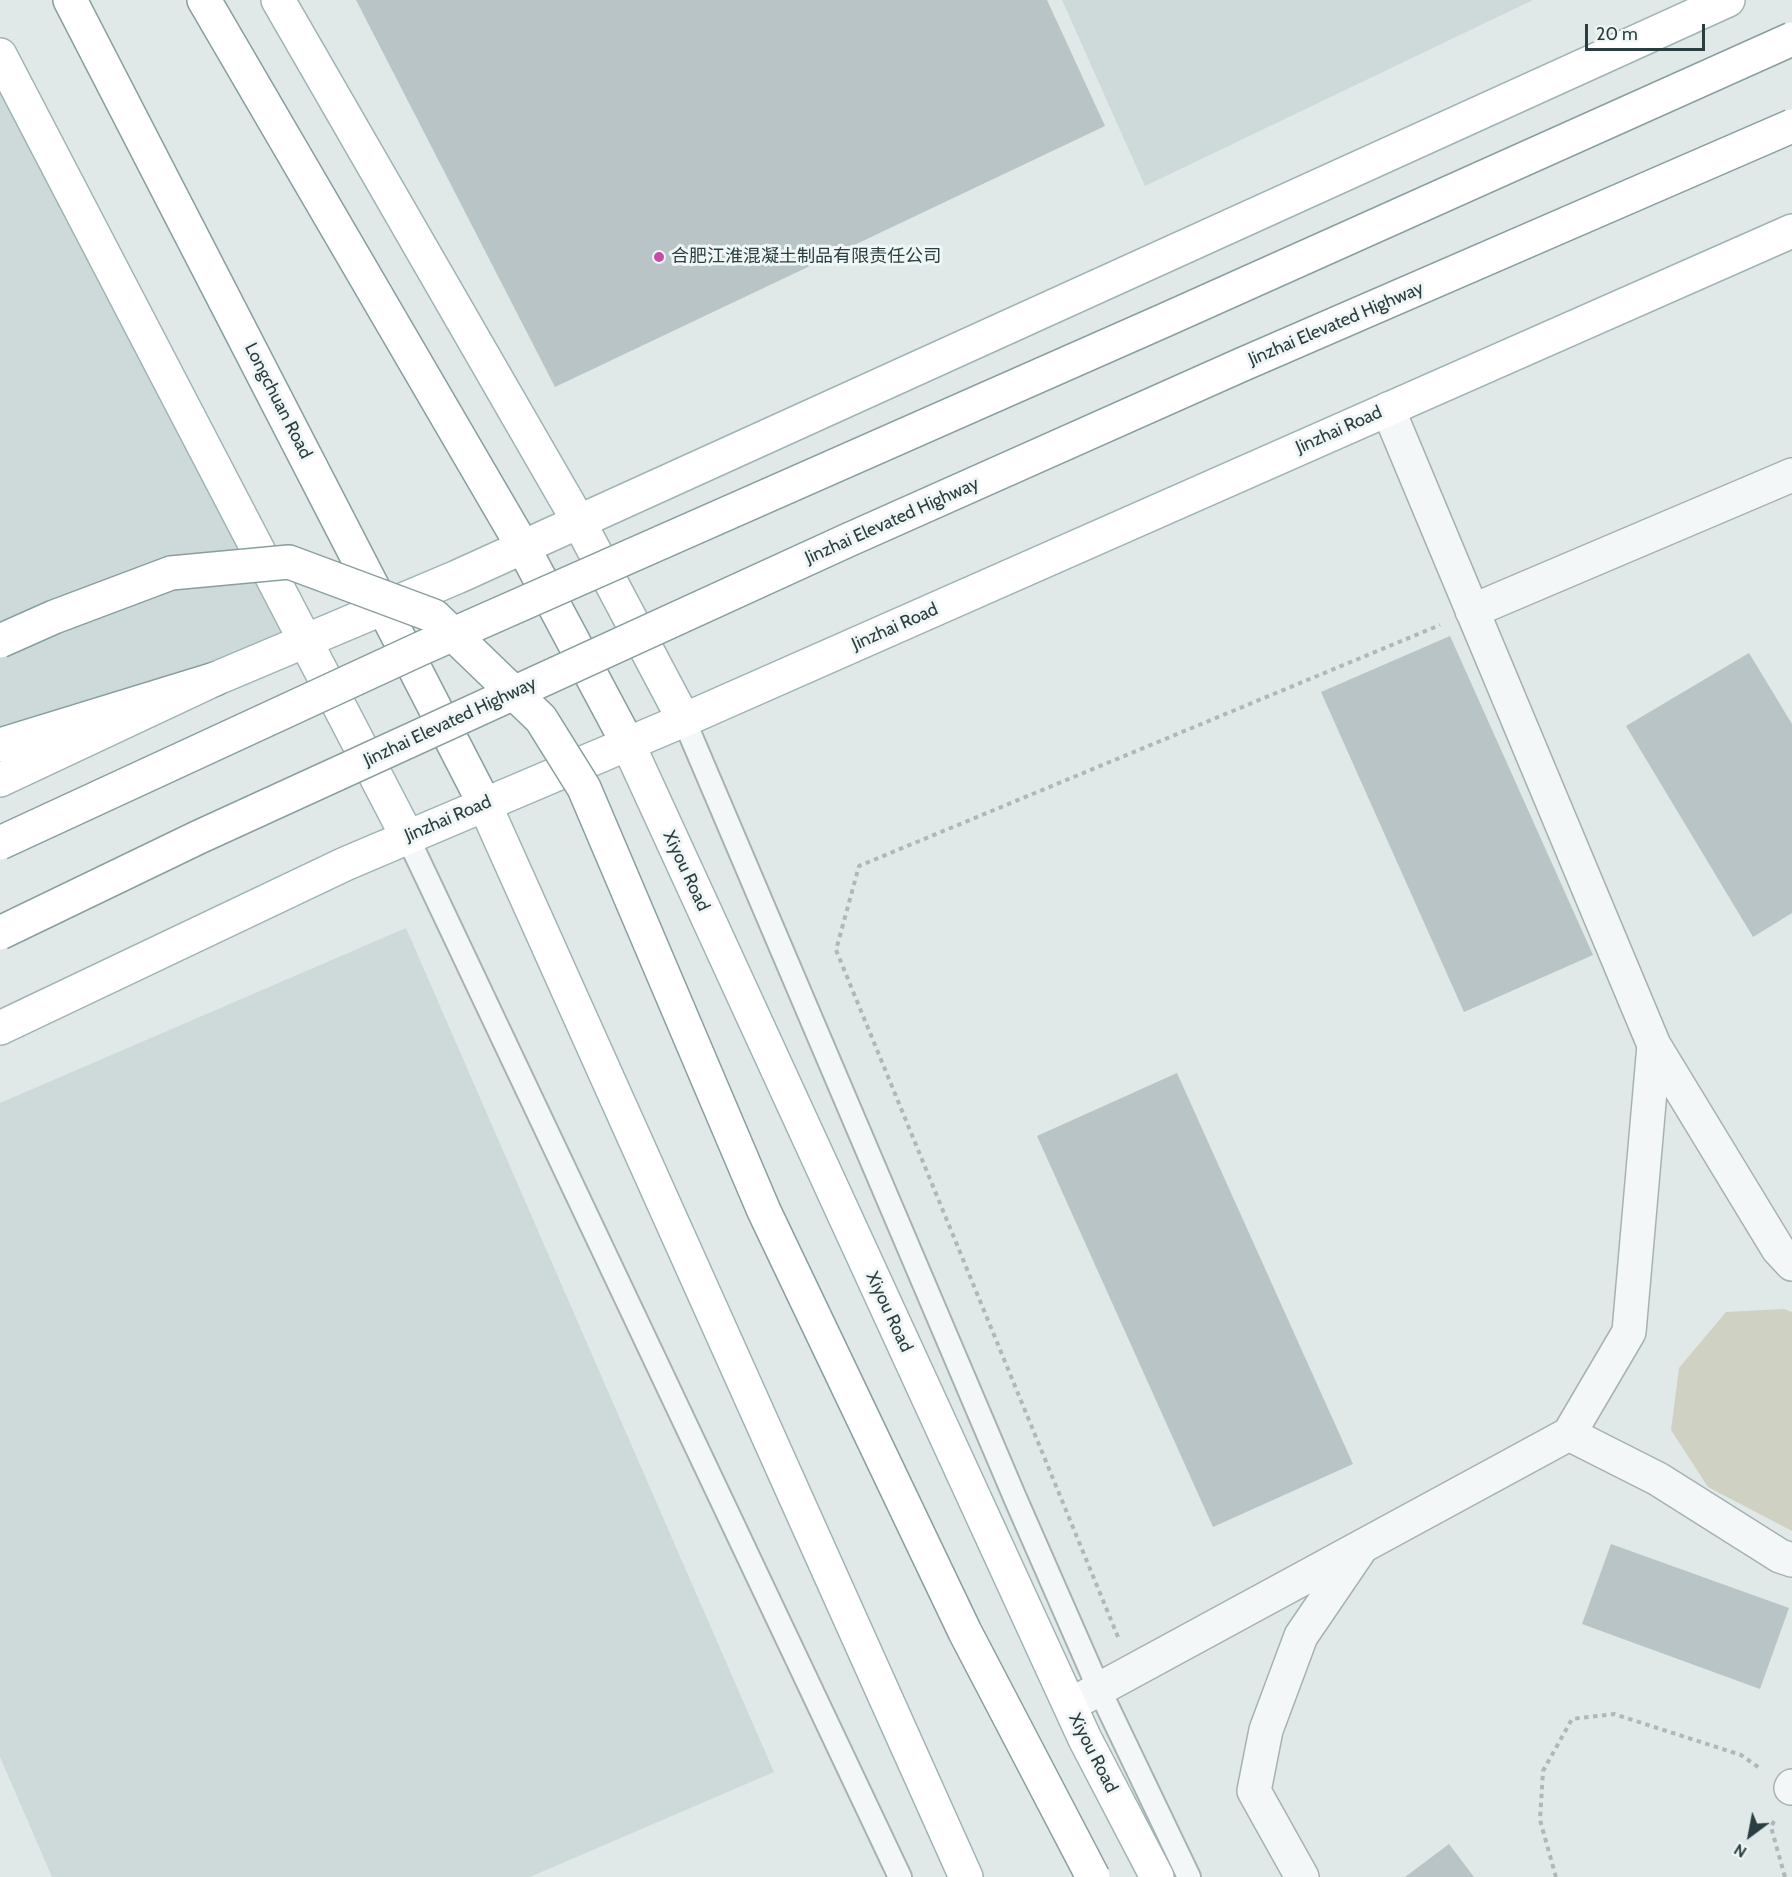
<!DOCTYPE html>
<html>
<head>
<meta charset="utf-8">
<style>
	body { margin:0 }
	#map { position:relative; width:1792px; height:1877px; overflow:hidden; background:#e0e8e8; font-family:Cabin,sans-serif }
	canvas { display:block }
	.north { position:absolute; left:1720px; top:1805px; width:60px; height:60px; -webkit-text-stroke:4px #f0f6f6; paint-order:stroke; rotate:212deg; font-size:16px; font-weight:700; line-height:24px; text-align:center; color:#2a3e3f }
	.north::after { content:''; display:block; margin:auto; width:21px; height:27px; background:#2a3e3f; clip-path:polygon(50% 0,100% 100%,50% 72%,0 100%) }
	.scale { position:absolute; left:1585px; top:24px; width:120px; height:27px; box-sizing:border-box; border:3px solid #2a3e3f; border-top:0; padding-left:8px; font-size:18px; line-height:21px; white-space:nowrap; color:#2a3e3f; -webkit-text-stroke:4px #f0f6f6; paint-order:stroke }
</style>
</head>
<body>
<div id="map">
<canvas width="1792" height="1877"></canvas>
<div class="north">N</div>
<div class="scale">20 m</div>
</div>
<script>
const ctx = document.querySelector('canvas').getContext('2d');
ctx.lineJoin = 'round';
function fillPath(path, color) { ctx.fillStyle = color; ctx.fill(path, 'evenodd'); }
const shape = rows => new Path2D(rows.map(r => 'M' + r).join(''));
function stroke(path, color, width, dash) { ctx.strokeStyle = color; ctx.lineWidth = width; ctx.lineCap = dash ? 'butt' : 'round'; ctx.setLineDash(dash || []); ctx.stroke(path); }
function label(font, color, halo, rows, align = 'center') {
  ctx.font = font + ' Cabin,"Noto Sans SC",sans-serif'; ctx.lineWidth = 6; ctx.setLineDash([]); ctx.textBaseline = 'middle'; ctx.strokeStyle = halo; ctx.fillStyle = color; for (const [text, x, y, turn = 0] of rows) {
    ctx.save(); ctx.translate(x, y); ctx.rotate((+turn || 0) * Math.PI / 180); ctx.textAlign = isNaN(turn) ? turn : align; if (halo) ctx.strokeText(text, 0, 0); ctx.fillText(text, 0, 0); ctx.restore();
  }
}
fillPath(shape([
	[1062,0,1533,0,1145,186],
	[0,55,305,641,0,780],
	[406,928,774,1772,530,1877,52,1877,0,1757,0,1103]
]), '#cedada');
fillPath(shape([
	[1784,1309,1792,1312,1792,1531,1708,1487,1671,1430,1679,1368,1726,1312]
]), '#cfd2c2');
fillPath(shape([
	[356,0,1047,0,1105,126,555,387],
	[1450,636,1593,955,1464,1012,1321,692],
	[1749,653,1792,724,1792,913,1753,937,1626,726],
	[1177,1073,1353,1464,1213,1527,1037,1136],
	[1611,1544,1789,1608,1760,1689,1582,1624],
	[1449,1844,1474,1877,1405,1877]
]), '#b8c4c5');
const lane = shape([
	[684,720,1016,1500,1099,1689,1189,1877],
	[407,836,900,1877]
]);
const street = shape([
	[1388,409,1654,1045,1778,1249,1792,1264],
	[1472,611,1792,475],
	[1569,1434,1629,1332,1654,1045],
	[1070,1705,1569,1434,1658,1479,1780,1556,1792,1560],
	[1791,1788,1792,1786],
	[1302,1877,1254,1791,1266,1730,1301,1636,1361,1548]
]);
const primary = shape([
	[278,0,579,522,684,720],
	[0,55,407,836],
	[628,744,1085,1739,1157,1877],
	[0,780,215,679,457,577,1728,0],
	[484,803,966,1877],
	[0,1028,345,864,684,720,1792,231]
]);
const highway = shape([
	[70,0,484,803],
	[204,0,523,547,628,744],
	[0,745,215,679]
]);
stroke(lane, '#a6b2b2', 26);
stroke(street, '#a6b2b2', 36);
stroke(primary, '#a0b3b3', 36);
stroke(highway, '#899e9e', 36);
stroke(shape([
	[1118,1637,836,950,859,866,1440,625],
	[1774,1821,1771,1827,1785,1877],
	[1556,1877,1540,1820,1543,1771,1572,1719,1614,1714,1741,1755,1761,1769]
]), '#afb8b8', 4, [4.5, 4.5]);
stroke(lane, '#f3f7f7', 22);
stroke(street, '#f3f7f7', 33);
stroke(primary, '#fff', 33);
stroke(highway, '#fff', 33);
const highwayBridge = shape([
	[0,641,54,617,171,573,289,562,434,616,541,719,584,788,764,1211,965,1632,1093,1877],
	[0,843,422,648,1165,320,1792,39],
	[0,933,199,837,846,541,1241,365,1792,126]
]);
stroke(highwayBridge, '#899e9e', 36, []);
stroke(highwayBridge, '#fff', 33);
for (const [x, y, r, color] of [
	[659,257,6,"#c54da8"]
]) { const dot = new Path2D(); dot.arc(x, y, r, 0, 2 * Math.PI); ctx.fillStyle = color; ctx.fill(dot); stroke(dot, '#f0f6f6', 2); }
label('18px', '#2a3e3f', '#f0f6f6', [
	["合肥江淮混凝土制品有限责任公司",671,257]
], 'left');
label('18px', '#2a3e3f', '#f0f6f6', [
	["Jinzhai Elevated Highway",1336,324,-23],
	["Longchuan Road",278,401,63],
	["Jinzhai Road",1339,430,-24],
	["Jinzhai Elevated Highway",892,521,-24],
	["Jinzhai Road",895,627,-24],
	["Jinzhai Elevated Highway",450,722,-25],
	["Jinzhai Road",448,819,-23],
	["Xiyou Road",686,871,65],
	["Xiyou Road",889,1312,65],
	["Xiyou Road",1093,1753,63]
]);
</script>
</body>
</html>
